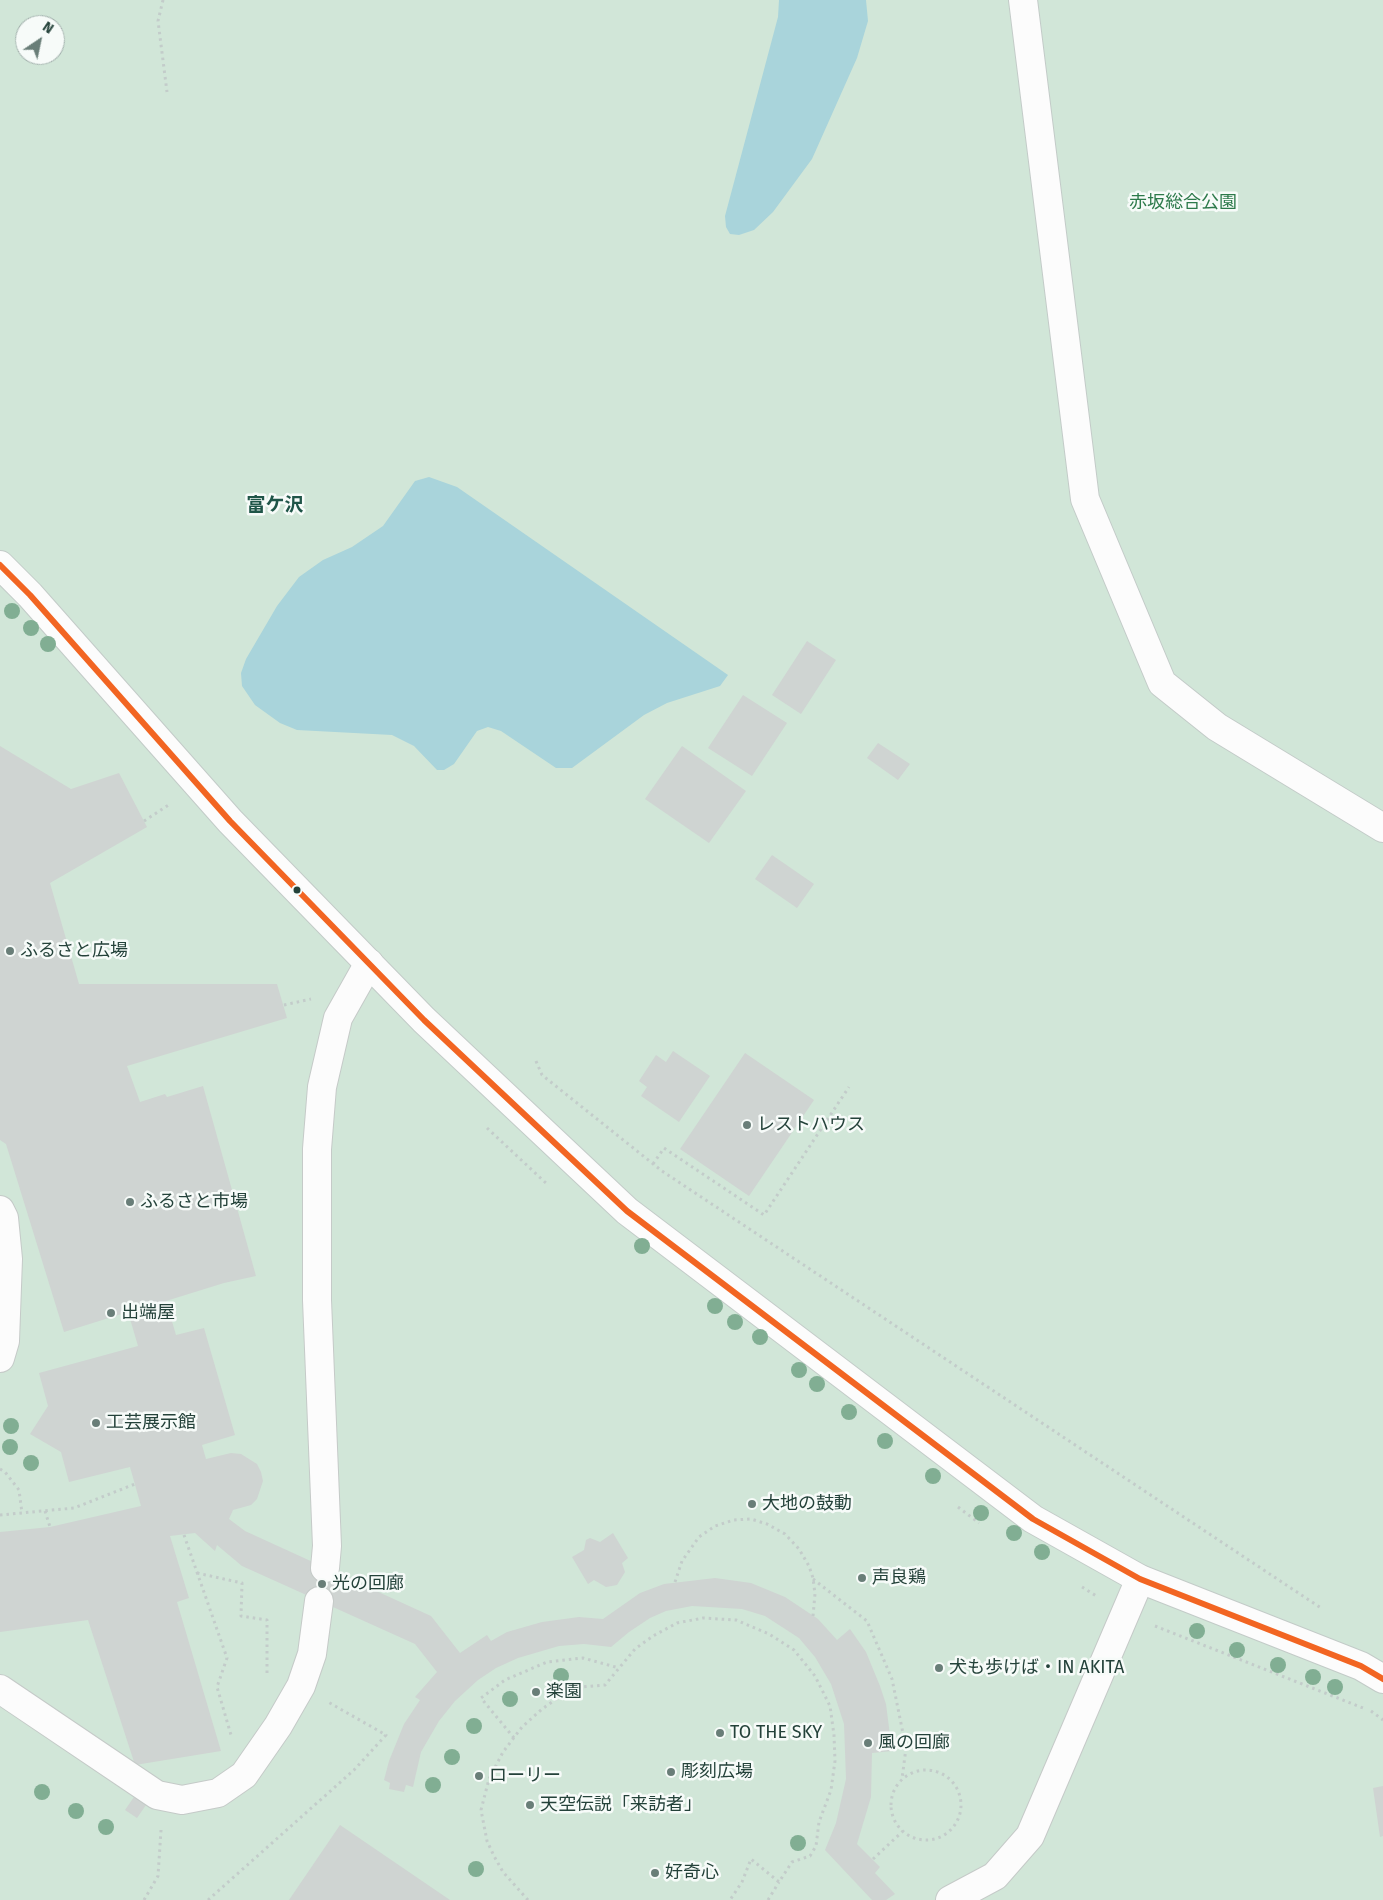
<!DOCTYPE html>
<html>
<head>
<meta charset="utf-8">
<style>
	body { margin:0 }
	#map { position:relative; width:1383px; height:1900px; overflow:hidden; background:#e8edeb; font-family:"Fira Sans",sans-serif }
	canvas { display:block }
	.north { position:absolute; left:15px; top:15px; width:50px; height:50px; box-sizing:border-box; background:#f7fbf9; border:1px solid #a3b1ad; border-radius:50%; rotate:34deg; font-size:14px; font-weight:700; line-height:20px; text-align:center; color:#24423a }
	.north::after { content:''; display:block; margin:auto; width:18px; height:22px; background:#697e78; clip-path:polygon(50% 0,100% 100%,50% 72%,0 100%) }
</style>
</head>
<body>
<div id="map">
<canvas width="1383" height="1900"></canvas>
<div class="north">N</div>
</div>
<script>
const ctx = document.querySelector('canvas').getContext('2d');
ctx.lineJoin = 'round';
function fillPath(path, color) { ctx.fillStyle = color; ctx.fill(path, 'evenodd'); }
const shape = rows => new Path2D(rows.map(r => 'M' + r).join(''));
function stroke(path, color, width, dash) { ctx.strokeStyle = color; ctx.lineWidth = width; ctx.lineCap = dash ? 'butt' : 'round'; ctx.setLineDash(dash || []); ctx.stroke(path); }
function label(font, color, halo, rows, align = 'center') {
  ctx.font = font + ' "Fira Sans","Noto Sans JP",sans-serif'; ctx.lineWidth = 5; ctx.setLineDash([]); ctx.textBaseline = 'middle'; ctx.strokeStyle = halo; ctx.fillStyle = color; for (const [text, x, y, turn = 0] of rows) {
    ctx.save(); ctx.translate(x, y); ctx.rotate((+turn || 0) * Math.PI / 180); ctx.textAlign = isNaN(turn) ? turn : align; if (halo) ctx.strokeText(text, 0, 0); ctx.fillText(text, 0, 0); ctx.restore();
  }
}
fillPath(shape([
	[0,0,1383,0,1383,1900,0,1900],
	[25,25,55,25,55,55,25,55]
]), '#d1e6d8');
fillPath(shape([
	[779,0,866,0,868,21,857,58,812,159,773,212,754,230,739,235,730,234,726,227,725,216,778,17],
	[429,477,457,487,728,675,720,686,667,703,644,715,572,768,556,768,501,731,488,727,477,731,454,764,444,770,437,770,414,746,392,735,297,730,280,723,255,705,242,686,241,673,246,659,277,606,299,577,323,560,352,547,383,526,415,481]
]), '#a9d4db');
fillPath(shape([
	[807,641,836,660,801,714,772,695],
	[743,695,787,723,752,776,708,748],
	[878,743,910,764,898,780,867,758],
	[0,746,71,789,119,773,147,827,50,883,79,984,277,984,287,1018,127,1066,140,1102,165,1094,167,1097,203,1086,256,1276,224,1283,166,1301,176,1335,204,1328,235,1435,202,1445,206,1459,231,1453,241,1454,257,1464,261,1472,263,1481,257,1499,251,1505,233,1510,229,1519,245,1531,431,1616,460,1653,487,1635,491,1641,507,1632,542,1622,579,1617,603,1619,640,1593,664,1584,715,1578,751,1583,785,1597,818,1619,837,1640,850,1629,866,1652,880,1686,886,1704,892,1751,872,1753,871,1797,857,1844,880,1867,875,1873,895,1894,886,1900,872,1900,825,1850,836,1823,846,1779,844,1724,831,1684,815,1657,799,1638,765,1616,742,1609,692,1606,666,1611,650,1618,629,1632,611,1647,584,1644,559,1646,518,1658,496,1668,478,1680,455,1701,439,1721,421,1752,413,1787,406,1785,404,1792,389,1789,390,1783,384,1780,389,1761,404,1724,420,1700,415,1697,437,1672,415,1644,242,1566,217,1545,215,1551,195,1533,170,1536,189,1598,177,1602,221,1751,135,1765,88,1620,0,1632,0,1532,50,1527,141,1506,130,1467,69,1482,61,1452,30,1434,48,1406,39,1373,138,1346,128,1312,64,1332,6,1144,0,1140],
	[682,746,746,791,709,843,645,799],
	[772,855,814,884,797,908,755,879],
	[673,1051,710,1076,679,1122,641,1096,647,1087,639,1081,656,1055,666,1062],
	[745,1053,814,1100,749,1196,680,1149],
	[613,1533,628,1558,622,1563,625,1572,617,1585,606,1587,594,1580,588,1584,572,1557,584,1550,586,1540,590,1538,600,1542],
	[1383,1786,1383,1836,1380,1837,1373,1788],
	[134,1797,146,1805,137,1818,125,1810],
	[340,1825,450,1900,289,1900]
]), '#cfd4d2');
const street = shape([
	[0,1210,4,1218,8,1259,5,1341,0,1358],
	[325,1568,327,1546,317,1300,317,1149,322,1087,338,1018,369,963],
	[0,1689,157,1795,182,1800,218,1793,244,1775,278,1726,301,1686,312,1654,319,1601],
	[950,1900,995,1876,1030,1836,1140,1579]
]);
const secondary = shape([
	[1023,0,1085,499,1162,683,1217,727,1383,828],
	[0,565,30,595,230,821,424,1020,627,1211,1033,1519,1140,1579,1361,1666,1383,1679]
]);
stroke(street, '#c5cac8', 30);
stroke(secondary, '#c3cbc8', 30);
stroke(shape([
	[163,0,158,21,167,92],
	[144,821,170,804],
	[284,1005,311,999],
	[536,1061,542,1075,662,1171,1321,1608],
	[487,1128,548,1185],
	[653,1164,664,1148,764,1215,849,1087],
	[0,1469,5,1472,19,1490,22,1513],
	[958,1507,979,1523],
	[45,1511,50,1527],
	[0,1515,74,1508,135,1484],
	[184,1535,227,1658,217,1687,231,1735],
	[197,1573,242,1583,241,1616,267,1620,267,1677],
	[813,1579,867,1621,892,1679,906,1748,902,1779],
	[675,1582,682,1561,699,1537,715,1526,734,1520,751,1519,767,1524,785,1534,799,1549,809,1566,813,1578,815,1594,813,1616],
	[1082,1587,1098,1597],
	[1155,1626,1363,1708],
	[1371,1711,1383,1720],
	[514,1738,481,1698,505,1680,547,1662,583,1658,619,1668],
	'891 1805a35 35 0 1 1 70 0a35 35 0 1 1-70 0Z',
	[873,1859,903,1831],
	[144,1900,158,1876,161,1830],
	[208,1900,354,1770,386,1735,328,1702],
	[528,1900,503,1872,494,1856,487,1841,481,1810,489,1779,503,1752,522,1727,542,1709,562,1695,580,1687,605,1685,635,1649,653,1636,677,1623,703,1618,736,1620,769,1634,794,1650,815,1676,830,1706,834,1735,835,1761,831,1790,819,1822,816,1846,810,1856,792,1862,779,1882,751,1859,742,1882,730,1900],
	[768,1900,779,1882]
]), '#c3ccca', 3, [2.5, 4]);
stroke(street, '#fcfcfc', 28);
stroke(secondary, '#fcfcfc', 28);
stroke(shape([
	[0,565,30,595,230,821,424,1020,627,1211,1033,1519,1140,1579,1361,1666,1383,1679]
]), '#f26522', 6);
ctx.fillStyle = '#81ae93';
for (const [x, y] of [
	[12,611],
	[31,628],
	[48,644],
	[642,1246],
	[715,1306],
	[735,1322],
	[760,1337],
	[799,1370],
	[817,1384],
	[849,1412],
	[11,1426],
	[885,1441],
	[10,1447],
	[31,1463],
	[933,1476],
	[981,1513],
	[1014,1533],
	[1042,1552],
	[1197,1631],
	[1237,1650],
	[1278,1665],
	[561,1676],
	[1313,1677],
	[1335,1687],
	[510,1699],
	[474,1726],
	[452,1757],
	[433,1785],
	[42,1792],
	[76,1811],
	[106,1827],
	[798,1843],
	[476,1869]
]) { ctx.beginPath(); ctx.arc(x, y, 8, 0, 2 * Math.PI); ctx.fill(); }
for (const [x, y, r, color] of [
	[297,890,4.5,"#24423a"],
	[10,951,5,"#697e78"],
	[747,1125,5,"#697e78"],
	[130,1202,5,"#697e78"],
	[111,1313,5,"#697e78"],
	[96,1423,5,"#697e78"],
	[752,1504,5,"#697e78"],
	[862,1578,5,"#697e78"],
	[322,1584,5,"#697e78"],
	[939,1668,5,"#697e78"],
	[536,1692,5,"#697e78"],
	[720,1733,5,"#697e78"],
	[868,1743,5,"#697e78"],
	[671,1772,5,"#697e78"],
	[479,1776,5,"#697e78"],
	[530,1805,5,"#697e78"],
	[655,1873,5,"#697e78"]
]) { const dot = new Path2D(); dot.arc(x, y, r, 0, 2 * Math.PI); ctx.fillStyle = color; ctx.fill(dot); stroke(dot, '#f7fbf9', 2); }
label('18px', '#2d7a4b', '#f7fbf9', [
	["赤坂総合公園",1183,203]
]);
label('18px', '#24423a', '#f7fbf9', [
	["ふるさと広場",20,951],
	["レストハウス",757,1125],
	["ふるさと市場",140,1202],
	["出端屋",121,1313],
	["工芸展示館",106,1423],
	["大地の鼓動",762,1504],
	["声良鶏",872,1578],
	["光の回廊",332,1584],
	["犬も歩けば・IN AKITA",949,1668],
	["楽園",546,1692],
	["TO THE SKY",730,1733],
	["風の回廊",878,1743],
	["彫刻広場",681,1772],
	["ローリー",489,1776],
	["天空伝説「来訪者」",540,1805],
	["好奇心",665,1873]
], 'left');
label('bold 19px', '#1f5548', '#f7fbf9', [
	["富ケ沢",275,506]
]);
</script>
</body>
</html>
